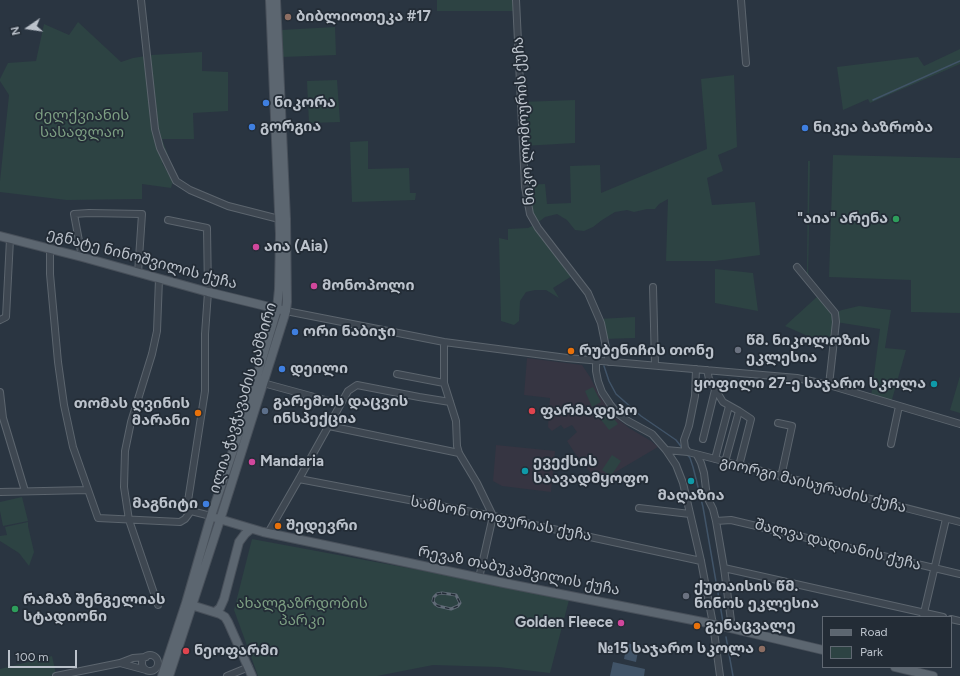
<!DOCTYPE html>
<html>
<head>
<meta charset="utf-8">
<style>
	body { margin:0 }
	#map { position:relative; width:960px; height:676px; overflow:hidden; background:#2a3541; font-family:Figtree,sans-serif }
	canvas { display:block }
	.legend { position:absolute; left:822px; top:616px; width:130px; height:52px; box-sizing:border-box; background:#232c36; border:1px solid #606872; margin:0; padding:5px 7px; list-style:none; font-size:12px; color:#bbc2cb }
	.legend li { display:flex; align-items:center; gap:8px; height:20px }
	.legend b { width:20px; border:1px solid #606872 }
	.north { position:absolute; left:8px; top:8px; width:40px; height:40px; -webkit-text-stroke:3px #232c36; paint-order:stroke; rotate:257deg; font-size:11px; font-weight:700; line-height:16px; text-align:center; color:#bbc2cb }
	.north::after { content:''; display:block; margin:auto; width:14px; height:18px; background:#bbc2cb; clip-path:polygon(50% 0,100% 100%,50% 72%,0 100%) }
	.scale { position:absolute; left:8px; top:650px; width:69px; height:18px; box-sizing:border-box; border:2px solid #bbc2cb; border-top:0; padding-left:5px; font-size:12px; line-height:14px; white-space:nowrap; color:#bbc2cb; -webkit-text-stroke:3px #232c36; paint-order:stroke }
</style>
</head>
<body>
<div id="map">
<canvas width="960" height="676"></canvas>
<ul class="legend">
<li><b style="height:5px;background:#5c6670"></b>Road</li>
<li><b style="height:11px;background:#2d4343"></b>Park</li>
</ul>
<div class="north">N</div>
<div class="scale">100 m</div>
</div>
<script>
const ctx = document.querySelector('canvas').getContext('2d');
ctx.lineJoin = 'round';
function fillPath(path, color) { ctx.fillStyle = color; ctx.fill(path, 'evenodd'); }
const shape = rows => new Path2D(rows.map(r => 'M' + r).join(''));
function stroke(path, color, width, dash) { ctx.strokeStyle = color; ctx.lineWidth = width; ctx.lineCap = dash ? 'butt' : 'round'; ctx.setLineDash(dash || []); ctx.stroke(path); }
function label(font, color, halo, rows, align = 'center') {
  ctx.font = font + ' Figtree,"Noto Sans Georgian",sans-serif'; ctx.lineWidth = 3.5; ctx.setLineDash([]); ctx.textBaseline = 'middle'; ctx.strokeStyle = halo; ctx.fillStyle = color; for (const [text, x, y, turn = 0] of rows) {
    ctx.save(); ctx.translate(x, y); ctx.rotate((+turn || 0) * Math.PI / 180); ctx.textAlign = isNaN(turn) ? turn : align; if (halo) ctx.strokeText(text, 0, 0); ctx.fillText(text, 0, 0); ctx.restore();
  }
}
fillPath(shape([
	[527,358,582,365,590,377,601,398,613,415,629,428,651,441,658,447,602,480,593,475,580,461,567,441,577,432,572,425,564,429,561,425,552,431,548,427,550,398,524,395],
	[496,445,555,451,551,492,502,486,493,481]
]), '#363542');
fillPath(shape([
	[437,0,516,0,517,11,437,11],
	[78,22,121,62,133,58,152,55,202,52,202,71,228,72,228,111,193,113,194,139,162,139,169,158,162,163,173,181,171,188,142,184,142,199,67,200,0,192,0,181,9,95,0,81,0,79,8,63,36,61,44,24,69,35],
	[335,27,336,55,282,57,281,30],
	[960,49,960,64,870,103,868,99,843,110,837,67,918,57,924,66],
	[734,75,737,147,718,155,723,171,707,178,712,205,755,202,760,255,715,261,666,261,668,199,659,204,655,209,647,209,634,212,627,210,615,212,602,220,593,227,584,231,575,230,567,220,557,214,545,217,535,225,572,276,553,288,559,298,546,290,535,290,526,292,520,301,519,321,514,325,501,321,499,238,508,240,508,229,528,228,534,225,525,185,545,184,547,204,571,203,570,166,600,165,601,193,707,149,701,79],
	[337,80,340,122,309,123,307,81],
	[575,100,575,143,523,146,521,102],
	[368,141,368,169,409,168,410,193,416,193,415,200,352,202,350,142],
	[833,155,960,158,960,313,911,312,911,280,829,277],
	[808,161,810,161,808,279,805,275,807,274],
	[715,269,753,273,758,311,715,303],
	[819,295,835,313,842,310,859,306,891,310,885,348,906,350,891,403,871,397,880,329,836,322,833,347,785,326],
	[635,317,635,338,603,339,598,319],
	[960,376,960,413,950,410],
	[593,387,601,402,592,407,585,391],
	[607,410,618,424,609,430,599,417],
	[612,455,621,461,611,476,602,470],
	[22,497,28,521,3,526,0,511,0,502],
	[28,522,28,526,34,552,29,566,19,553,0,541,0,536,7,535,5,527],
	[252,539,478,581,569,600,550,673,499,667,433,665,377,676,258,676,234,610],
	[52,656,56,674,50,676,0,676,0,669]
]), '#2d4343');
fillPath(shape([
	[627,643,639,646,636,662,624,659],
	[613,662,645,669,644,676,610,676]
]), '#415468');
stroke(shape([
	[873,100,960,61],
	[604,366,609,381,616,394,641,416,676,440,683,449],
	[687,454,690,458,693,467,703,507,723,622],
	[726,637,733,676]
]), '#415468', 1.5);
const minor = shape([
	[141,0,155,129,160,148,176,181,190,190,228,206,279,219],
	[516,0,525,187,530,214,538,228,588,293,601,323,609,362],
	[741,0,746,63],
	[168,220,207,228,208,292,205,334,205,391,188,501,191,511],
	[50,249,50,274,58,362,64,405,73,447,98,518,180,522,185,519,191,511],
	[82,257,74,214,89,213,142,214,138,273],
	[797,267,835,313,836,322,829,385],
	[653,287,655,365],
	[286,311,444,342,567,358,797,378,829,385,960,424],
	[0,320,6,317,10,239],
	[444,342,444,383,456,421,457,446,459,453,477,483,493,516,479,578],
	[596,362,596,371,598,381,602,392,610,404,618,414,628,421,652,434,666,450,676,465,683,483,701,561,713,624,720,676],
	[707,370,709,379,723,402,739,411,725,462],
	[397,374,444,383],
	[263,383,340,404],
	[0,392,3,418,25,491],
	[739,411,751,419,739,466],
	[778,423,792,426,781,477],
	[329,426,459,453],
	[703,439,715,390],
	[891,444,899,406],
	[666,450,688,452,960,522],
	[688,452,685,448,684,440,689,426,695,396,696,369],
	[697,455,701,463,704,473,707,497,713,509,716,521,724,568,732,628],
	[715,459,729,406],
	[299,479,493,516,701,561],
	[0,492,88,490],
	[639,508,690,514],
	[191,511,211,516],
	[716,521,731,520,960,574],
	[268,533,299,479,348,391,357,385,419,397,450,402],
	[724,568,943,617],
	[158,605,129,520,124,487,125,451,131,422,152,354,157,331,159,279],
	[923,617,946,519],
	[951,619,960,621],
	'142 663a8 8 0 1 1 16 0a8 8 0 1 1-16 0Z',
	[120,663,146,670],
	[56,676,120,663,133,658,146,657],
	[227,676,249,667]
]);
const major = shape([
	[0,236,82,257,208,292,282,310],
	[216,518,263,532,504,583,713,624,823,650],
	[188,604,220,614,225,617,228,622,252,676],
	[215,612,220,608,224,599,239,542,245,534,251,529],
	[895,667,933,676],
	[162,676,186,603,211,516,249,403,277,309,279,289,280,234,270,0],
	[169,676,220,520,286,311,287,302,286,219,276,0]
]);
stroke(minor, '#5c656e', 8);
stroke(major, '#48505a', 10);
stroke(minor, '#3e4751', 6);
stroke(major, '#5c6670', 8);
const rail = shape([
	[442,593,456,595,460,603,458,606,451,609,438,606,435,604,433,601,434,597,437,594,442,593]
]);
stroke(rail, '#616b77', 3);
stroke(rail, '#232c36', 1.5, [4.5]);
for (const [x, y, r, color] of [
	[288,17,4,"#8d6e63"],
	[266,103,4,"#3f7fe0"],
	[252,127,4,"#3f7fe0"],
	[805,128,4,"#3f7fe0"],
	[896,219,4,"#2e9e5b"],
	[256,247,4,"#d1479c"],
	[314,286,4,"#d1479c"],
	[295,332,4,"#3f7fe0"],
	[738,350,4,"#6b7280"],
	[571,351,4,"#e8710a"],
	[282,369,4,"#3f7fe0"],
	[934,384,4,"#0f9aa8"],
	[265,411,4,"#5c6f8a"],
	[532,411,4,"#e0444e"],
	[198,413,4,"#e8710a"],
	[252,462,4,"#d1479c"],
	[525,471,4,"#0f9aa8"],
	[691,481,4,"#0f9aa8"],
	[206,504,4,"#3f7fe0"],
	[278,526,4,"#e8710a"],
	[686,596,4,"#6b7280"],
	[15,609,4,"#2e9e5b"],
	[621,623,4,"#d1479c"],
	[697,626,4,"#e8710a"],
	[762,649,4,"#8d6e63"],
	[186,651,4,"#e0444e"]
]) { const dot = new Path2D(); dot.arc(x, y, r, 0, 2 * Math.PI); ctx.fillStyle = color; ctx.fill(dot); stroke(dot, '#232c36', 1.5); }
label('bold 15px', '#bbc2cb', '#232c36', [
	["ბიბლიოთეკა #17",296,17],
	["ნიკორა",274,103],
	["გორგია",260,127],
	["ნიკეა ბაზრობა",813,128],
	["\"აია\" არენა",888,219,"right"],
	["აია (Aia)",264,247],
	["მონოპოლი",322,286],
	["ორი ნაბიჯი",303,332],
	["წმ. ნიკოლოზის",746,341],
	["ეკლესია",746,358],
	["რუბენიჩის თონე",579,351],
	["დეილი",290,369],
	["ყოფილი 27-ე საჯარო სკოლა",926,384,"right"],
	["გარემოს დაცვის",273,402],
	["ინსპექცია",273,419],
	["თომას ღვინის",190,404,"right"],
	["მარანი",190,421,"right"],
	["ფარმადეპო",540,411],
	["Mandaria",260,462],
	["ევექსის",533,462],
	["საავადმყოფო",533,479],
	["მაღაზია",691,496,"center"],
	["მაგნიტი",198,504,"right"],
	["შედევრი",286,526],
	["ქუთაისის წმ.",694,587],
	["ნინოს ეკლესია",694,604],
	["რამაზ შენგელიას",23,600],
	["სტადიონი",23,617],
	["Golden Fleece",613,623,"right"],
	["გენაცვალე",705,626],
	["№15 საჯარო სკოლა",754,649,"right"],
	["ნეოფარმი",194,651]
], 'left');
label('15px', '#7c9e82', '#232c36', [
	["ძელქვიანის",82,116],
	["სასაფლაო",82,133],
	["ახალგაზრდობის",302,604],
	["პარკი",302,621]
]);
label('15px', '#bbc2cb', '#232c36', [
	["ნიკო ლომოურის ქუჩა",524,121,-94],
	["ეგნატე ნინოშვილის ქუჩა",142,259,15],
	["ილია ჭავჭავაძის გამზირი",243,398,-73],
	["გიორგი მაისურაძის ქუჩა",813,485,14],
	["სამსონ თოფურიას ქუჩა",501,519,11],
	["შალვა დადიანის ქუჩა",838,545,14],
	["რევაზ თაბუკაშვილის ქუჩა",519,571,11]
]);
</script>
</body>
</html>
